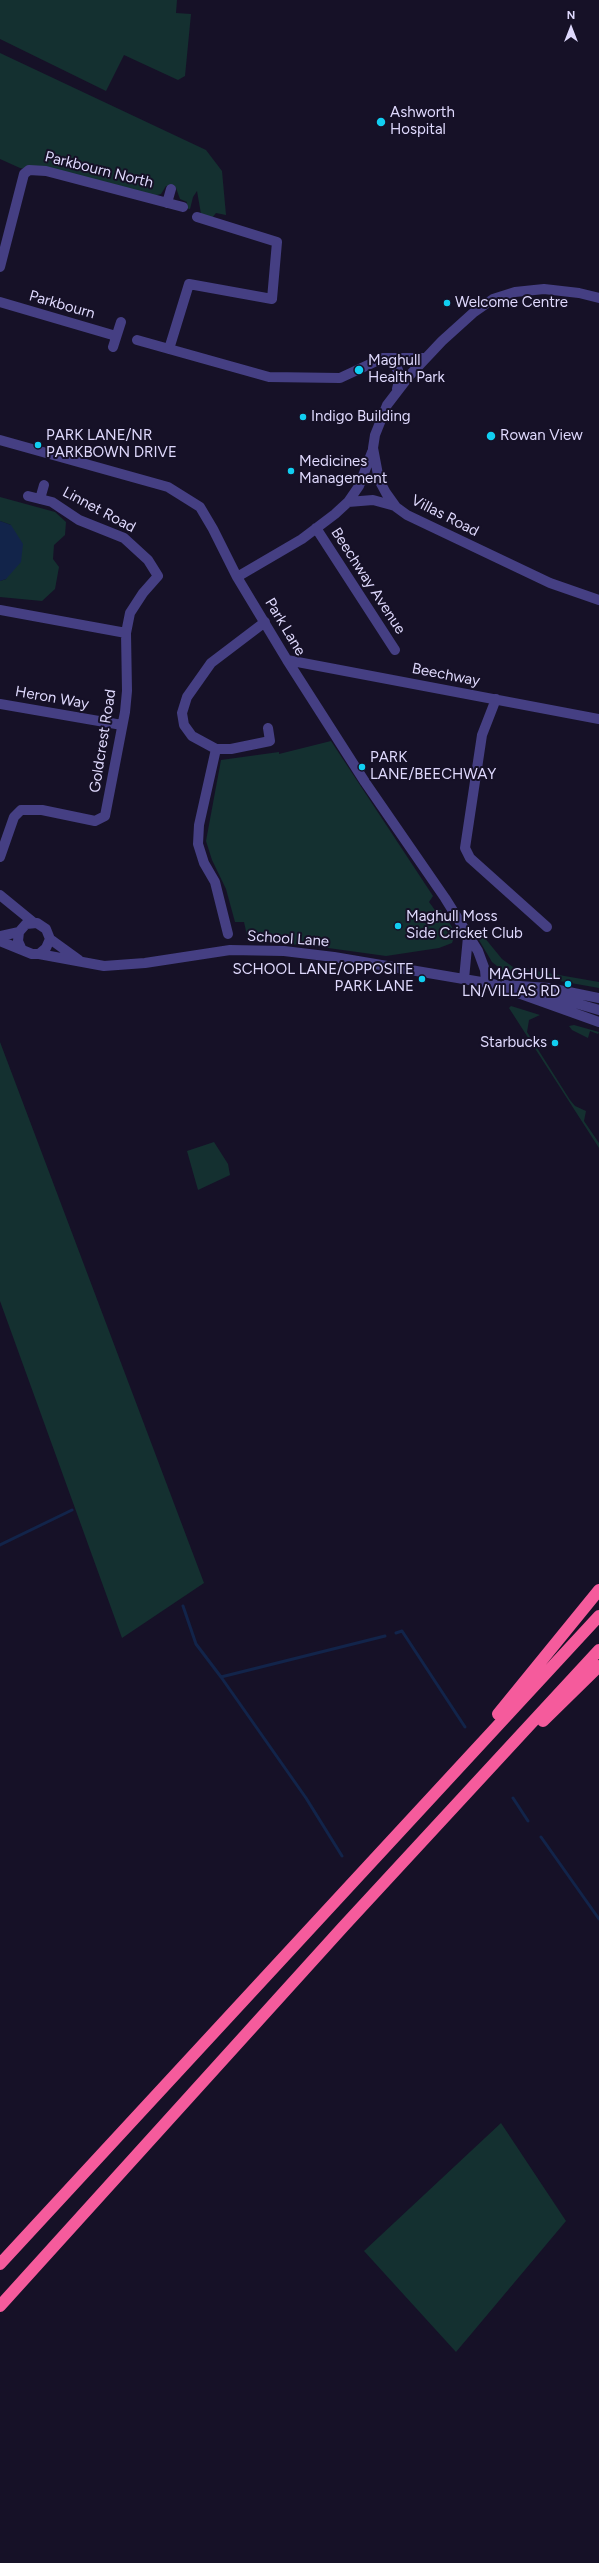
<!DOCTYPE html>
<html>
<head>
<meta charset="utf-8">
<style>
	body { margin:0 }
	#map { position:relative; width:599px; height:2563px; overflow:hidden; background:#161127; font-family:Figtree,sans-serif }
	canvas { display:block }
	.north { position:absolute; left:551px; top:8px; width:40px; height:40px; -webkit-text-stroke:3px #161127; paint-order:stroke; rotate:0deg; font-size:11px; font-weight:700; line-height:16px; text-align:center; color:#dfd9fd }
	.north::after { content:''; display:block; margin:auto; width:14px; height:18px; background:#dfd9fd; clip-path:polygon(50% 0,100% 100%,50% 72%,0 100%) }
</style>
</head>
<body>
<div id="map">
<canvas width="599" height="2563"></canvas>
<div class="north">N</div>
</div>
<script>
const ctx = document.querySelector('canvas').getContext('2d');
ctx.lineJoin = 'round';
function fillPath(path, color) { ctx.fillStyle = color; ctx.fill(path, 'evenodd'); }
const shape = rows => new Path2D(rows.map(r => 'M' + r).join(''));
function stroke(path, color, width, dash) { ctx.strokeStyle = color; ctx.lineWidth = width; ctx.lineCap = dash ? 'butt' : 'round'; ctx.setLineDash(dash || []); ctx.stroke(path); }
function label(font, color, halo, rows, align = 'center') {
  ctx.font = font + ' Figtree,sans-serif'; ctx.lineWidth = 4; ctx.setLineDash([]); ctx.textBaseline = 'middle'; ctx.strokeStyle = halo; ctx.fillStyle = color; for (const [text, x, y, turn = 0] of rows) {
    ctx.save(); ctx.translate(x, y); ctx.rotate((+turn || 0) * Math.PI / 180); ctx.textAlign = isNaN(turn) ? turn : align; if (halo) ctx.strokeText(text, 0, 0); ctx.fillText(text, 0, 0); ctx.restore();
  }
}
fillPath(shape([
	[0,0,177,0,176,13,191,14,185,76,178,80,124,55,106,91,0,39],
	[0,53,206,150,222,171,226,215,216,213,212,218,201,214,197,191,193,197,190,209,185,208,187,202,180,199,176,188,166,186,161,194,153,196,20,168,0,159],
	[0,497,55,512,66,522,65,535,54,545,53,559,59,567,55,589,42,601,0,597,0,581,6,579,11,525,0,521],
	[331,741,433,896,429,902,432,906,434,909,441,910,452,927,455,934,452,943,439,948,386,956,321,947,248,940,244,922,235,922,226,889,212,860,206,841,221,760,279,752,279,754],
	[484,937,502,959,513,967,599,982,599,988,503,971,492,962,479,940],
	[511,1006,540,1015,529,1020,527,1032,570,1100,575,1106,586,1111,584,1121,599,1143,599,1148,509,1008],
	[574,1025,599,1032,598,1034,590,1031,588,1038,572,1030,569,1026],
	[0,1042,204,1583,122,1638,0,1301],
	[214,1142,228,1164,230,1175,198,1190,187,1151],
	[501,2123,566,2221,456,2352,364,2251]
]), '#143030');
fillPath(shape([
	[0,521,11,525,23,544,21,562,6,579,0,581]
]), '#12244a');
stroke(shape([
	[0,1545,72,1510],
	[183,1606,196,1644,221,1677],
	[396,1633,402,1631,465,1727],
	[513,1798,528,1821],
	[541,1837,599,1919],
	[342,1856,306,1798,221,1677,385,1636]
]), '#12244a', 3);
stroke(shape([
	[167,203,171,189],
	[0,267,24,174,29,170,46,171,183,207],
	[599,298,579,293,544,289,515,292,493,299,473,313,442,341,410,375,387,405,375,435,373,448,379,480,386,493,396,507,407,515,550,583,599,600],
	[0,302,116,336],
	[137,340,269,377,340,378,383,358],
	[113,347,121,322],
	[169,349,189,284,272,299,277,242,197,217],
	[397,389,400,377,398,370,392,362,383,358,424,358],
	[0,440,168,487,200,507,213,529,237,577,287,660,365,782,445,898,478,951,485,970,486,982],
	[40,499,44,485],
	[348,502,373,500,395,506],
	[316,528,395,650],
	[237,577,302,539,335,514,348,502,359,486,372,452],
	[0,610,126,633],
	[265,622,211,663,187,697,182,713,184,725,192,736,216,749,231,749,270,741,268,728],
	[287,660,599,719],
	[496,699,482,735,465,848,470,858,547,927],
	[0,704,122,725],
	[216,749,199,825,198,844,204,863,215,882,228,934],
	[0,857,14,817,21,810,42,810,95,821,105,816,125,712,127,691,126,633,130,613,143,593,158,576,148,560,124,538,79,520,52,502,28,496],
	[0,895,33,922],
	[0,936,19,932],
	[50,939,79,960],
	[0,941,32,954,39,954,104,966,145,963,230,950,284,951,334,957,493,984,599,1022],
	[22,950,18,941,19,932,26,924,37,923,46,929,50,939,46,948,39,954],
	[464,979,468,937],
	[505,985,549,988,599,998],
	[534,991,599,1010]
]), '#453f83', 10);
stroke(shape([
	[498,1714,599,1590],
	[543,1721,599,1666],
	[0,2264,599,1616],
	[0,2306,343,1927,599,1650]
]), '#f55b9c', 12);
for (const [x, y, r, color] of [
	[381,122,5,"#11cef1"],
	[447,303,4,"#11cef1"],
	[359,370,5,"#11cef1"],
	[303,417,4,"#11cef1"],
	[491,436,5,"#11cef1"],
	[38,445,4,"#11cef1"],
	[291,471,4,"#11cef1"],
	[362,767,4,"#11cef1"],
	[398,926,4,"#11cef1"],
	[422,979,4,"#11cef1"],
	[568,984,4,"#11cef1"],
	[555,1043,4,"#11cef1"]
]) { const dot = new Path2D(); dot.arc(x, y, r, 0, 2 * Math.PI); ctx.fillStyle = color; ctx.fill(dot); stroke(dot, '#161127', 1.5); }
label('15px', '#dfd9fd', '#161127', [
	["Ashworth",390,113],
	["Hospital",390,130],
	["Welcome Centre",455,303],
	["Maghull",368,361],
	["Health Park",368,378],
	["Indigo Building",311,417],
	["PARK LANE/NR",46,436],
	["PARKBOWN DRIVE",46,453],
	["Rowan View",500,436],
	["Medicines",299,462],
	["Management",299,479],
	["PARK",370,758],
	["LANE/BEECHWAY",370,775],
	["Maghull Moss",406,917],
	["Side Cricket Club",406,934],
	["SCHOOL LANE/OPPOSITE",414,970,"right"],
	["PARK LANE",414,987,"right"],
	["MAGHULL",560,975,"right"],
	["LN/VILLAS RD",560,992,"right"],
	["Starbucks",547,1043,"right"]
], 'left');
label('15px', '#dfd9fd', '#161127', [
	["Parkbourn North",99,170,14],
	["Parkbourn",62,305,16],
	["Linnet Road",99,510,28],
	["Villas Road",445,516,27],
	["Beechway Avenue",368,581,57],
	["Park Lane",285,627,59],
	["Beechway",446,675,11],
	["Heron Way",52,698,10],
	["Goldcrest Road",103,741,-81],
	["School Lane",288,939,4]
]);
</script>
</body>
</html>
